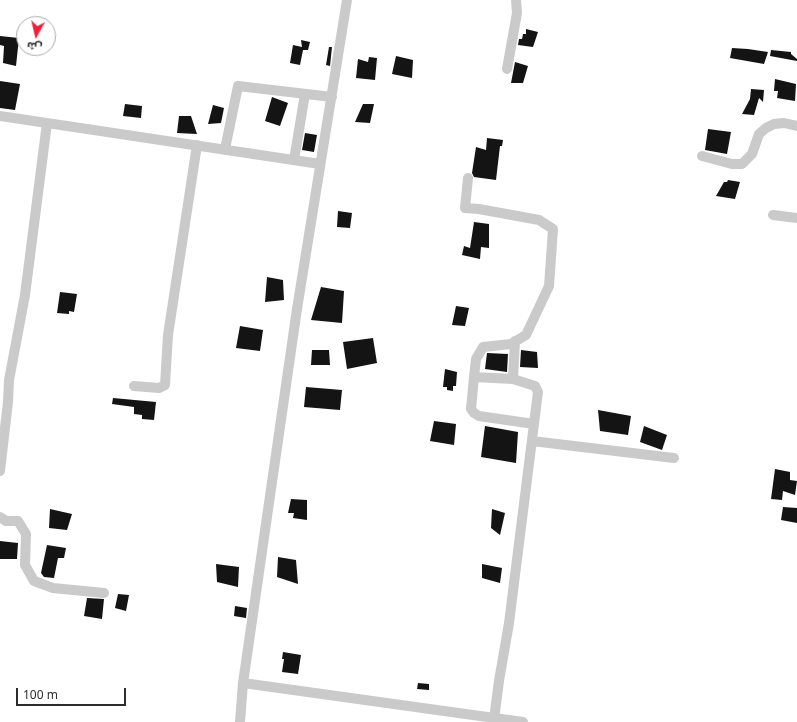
<!DOCTYPE html>
<html>
<head>
<meta charset="utf-8">
<style>
	body { margin:0 }
	#map { position:relative; width:797px; height:722px; overflow:hidden; background:#fff; font-family:"Noto Sans","Noto Sans Arabic",sans-serif }
	canvas { display:block }
	.north { position:absolute; left:16px; top:16px; width:40px; height:40px; box-sizing:border-box; background:#fff; border:1px solid #ababab; border-radius:50%; rotate:188deg; font-size:11px; font-weight:700; line-height:16px; text-align:center; color:#2d2d2d }
	.north::after { content:''; display:block; margin:auto; width:14px; height:18px; background:#f61d39; clip-path:polygon(50% 0,100% 100%,50% 72%,0 100%) }
	.scale { position:absolute; left:16px; top:688px; width:110px; height:18px; box-sizing:border-box; border:2px solid #2d2d2d; border-top:0; padding-left:5px; font-size:12px; line-height:14px; white-space:nowrap; color:#2d2d2d; -webkit-text-stroke:3px #fff; paint-order:stroke }
</style>
</head>
<body>
<div id="map">
<canvas width="797" height="722"></canvas>
<div class="north">ش</div>
<div class="scale">100 m</div>
</div>
<script>
const ctx = document.querySelector('canvas').getContext('2d');
ctx.lineJoin = 'round';
function fillPath(path, color) { ctx.fillStyle = color; ctx.fill(path, 'evenodd'); }
const shape = rows => new Path2D(rows.map(r => 'M' + r).join(''));
function stroke(path, color, width, dash) { ctx.strokeStyle = color; ctx.lineWidth = width; ctx.lineCap = dash ? 'butt' : 'round'; ctx.setLineDash(dash || []); ctx.stroke(path); }
fillPath(shape([
	[526,29,538,32,533,47,518,45,519,39,522,39,523,34,526,34],
	[0,36,19,38,16,66,3,63,4,46,0,45],
	[301,40,310,42,308,50,303,50,300,65,290,63,293,45,302,47],
	[329,47,332,47,330,66,326,65],
	[732,48,748,49,768,52,764,64,730,58],
	[771,50,791,52,791,54,797,59,797,61,770,56],
	[396,56,413,60,412,78,392,74],
	[369,57,377,58,375,80,356,78,358,59,368,62],
	[515,62,528,66,523,83,511,83],
	[775,79,796,84,795,101,777,98,778,91,774,91],
	[0,81,20,84,15,110,0,108],
	[751,89,764,90,763,102,759,98,754,115,742,114,750,99],
	[272,97,288,103,280,126,265,121],
	[125,104,142,106,141,118,123,116],
	[363,104,374,104,370,123,355,122],
	[213,105,224,108,221,123,208,124],
	[179,116,191,116,197,134,177,133],
	[708,129,731,132,727,154,705,150],
	[305,133,317,135,314,152,302,150],
	[487,138,503,140,502,146,500,146,496,180,474,177,472,173,476,147,486,150],
	[728,180,740,182,735,199,716,196,724,182,727,182],
	[338,211,352,213,350,228,337,227],
	[474,222,489,224,489,248,481,247,480,259,462,255,464,246,470,248],
	[267,277,283,280,284,300,265,302],
	[321,287,344,291,342,323,311,320],
	[60,292,77,294,74,312,69,311,69,314,57,313],
	[456,306,469,308,465,326,452,325],
	[240,326,263,330,260,351,236,348],
	[373,338,377,363,347,369,343,342],
	[312,350,329,350,330,365,311,365],
	[521,350,537,352,538,368,520,367],
	[487,353,508,354,507,372,485,369],
	[445,369,457,372,456,386,453,386,453,391,447,390,447,387,443,387],
	[306,387,342,390,340,410,304,407],
	[113,398,156,402,154,420,142,419,142,415,134,414,134,407,112,404],
	[598,410,631,416,628,435,600,431],
	[434,421,456,424,454,445,430,441],
	[485,426,518,432,516,463,481,457],
	[644,426,667,435,662,450,640,442],
	[775,469,790,472,790,480,797,481,795,495,783,491,782,500,771,499],
	[291,499,307,500,307,520,293,518,294,513,288,513],
	[783,507,797,508,797,523,781,520],
	[50,509,72,514,67,530,49,528],
	[492,509,505,513,500,535,491,528],
	[0,541,18,543,17,559,0,559],
	[47,545,66,548,64,558,58,558,54,578,44,577,41,573],
	[278,557,296,560,298,584,277,577],
	[216,564,239,567,238,587,217,582],
	[482,564,502,568,500,583,482,578],
	[118,594,129,595,126,611,115,608],
	[87,598,104,599,102,619,84,616],
	[235,606,247,608,246,618,234,616],
	[283,652,301,655,298,674,282,672,284,659,282,659],
	[418,683,429,684,429,690,417,689]
]), '#141414');
stroke(shape([
	[507,69,517,13,516,0],
	[0,116,320,164],
	[225,149,238,86,332,97],
	[702,156,732,164,742,164,752,154,759,134,766,128,774,124,784,123,797,126],
	[294,160,305,94],
	[468,178,465,208,479,209,539,220,553,229,549,286,526,335,511,344,483,347,476,359,474,377,513,379,535,386,538,392,509,623,499,681,494,719],
	[773,215,797,218],
	[474,377,471,409,474,413,479,416,534,424],
	[513,379,515,341],
	[134,386,159,388,165,385,168,335,197,145],
	[532,441,674,458],
	[0,471,8,402,9,380,25,295,47,123],
	[0,517,6,521,18,521,26,534,25,565,34,581,53,588,104,593],
	[243,683,523,722],
	[240,722,243,683,297,309,347,0]
]), '#cacaca', 10);
</script>
</body>
</html>
